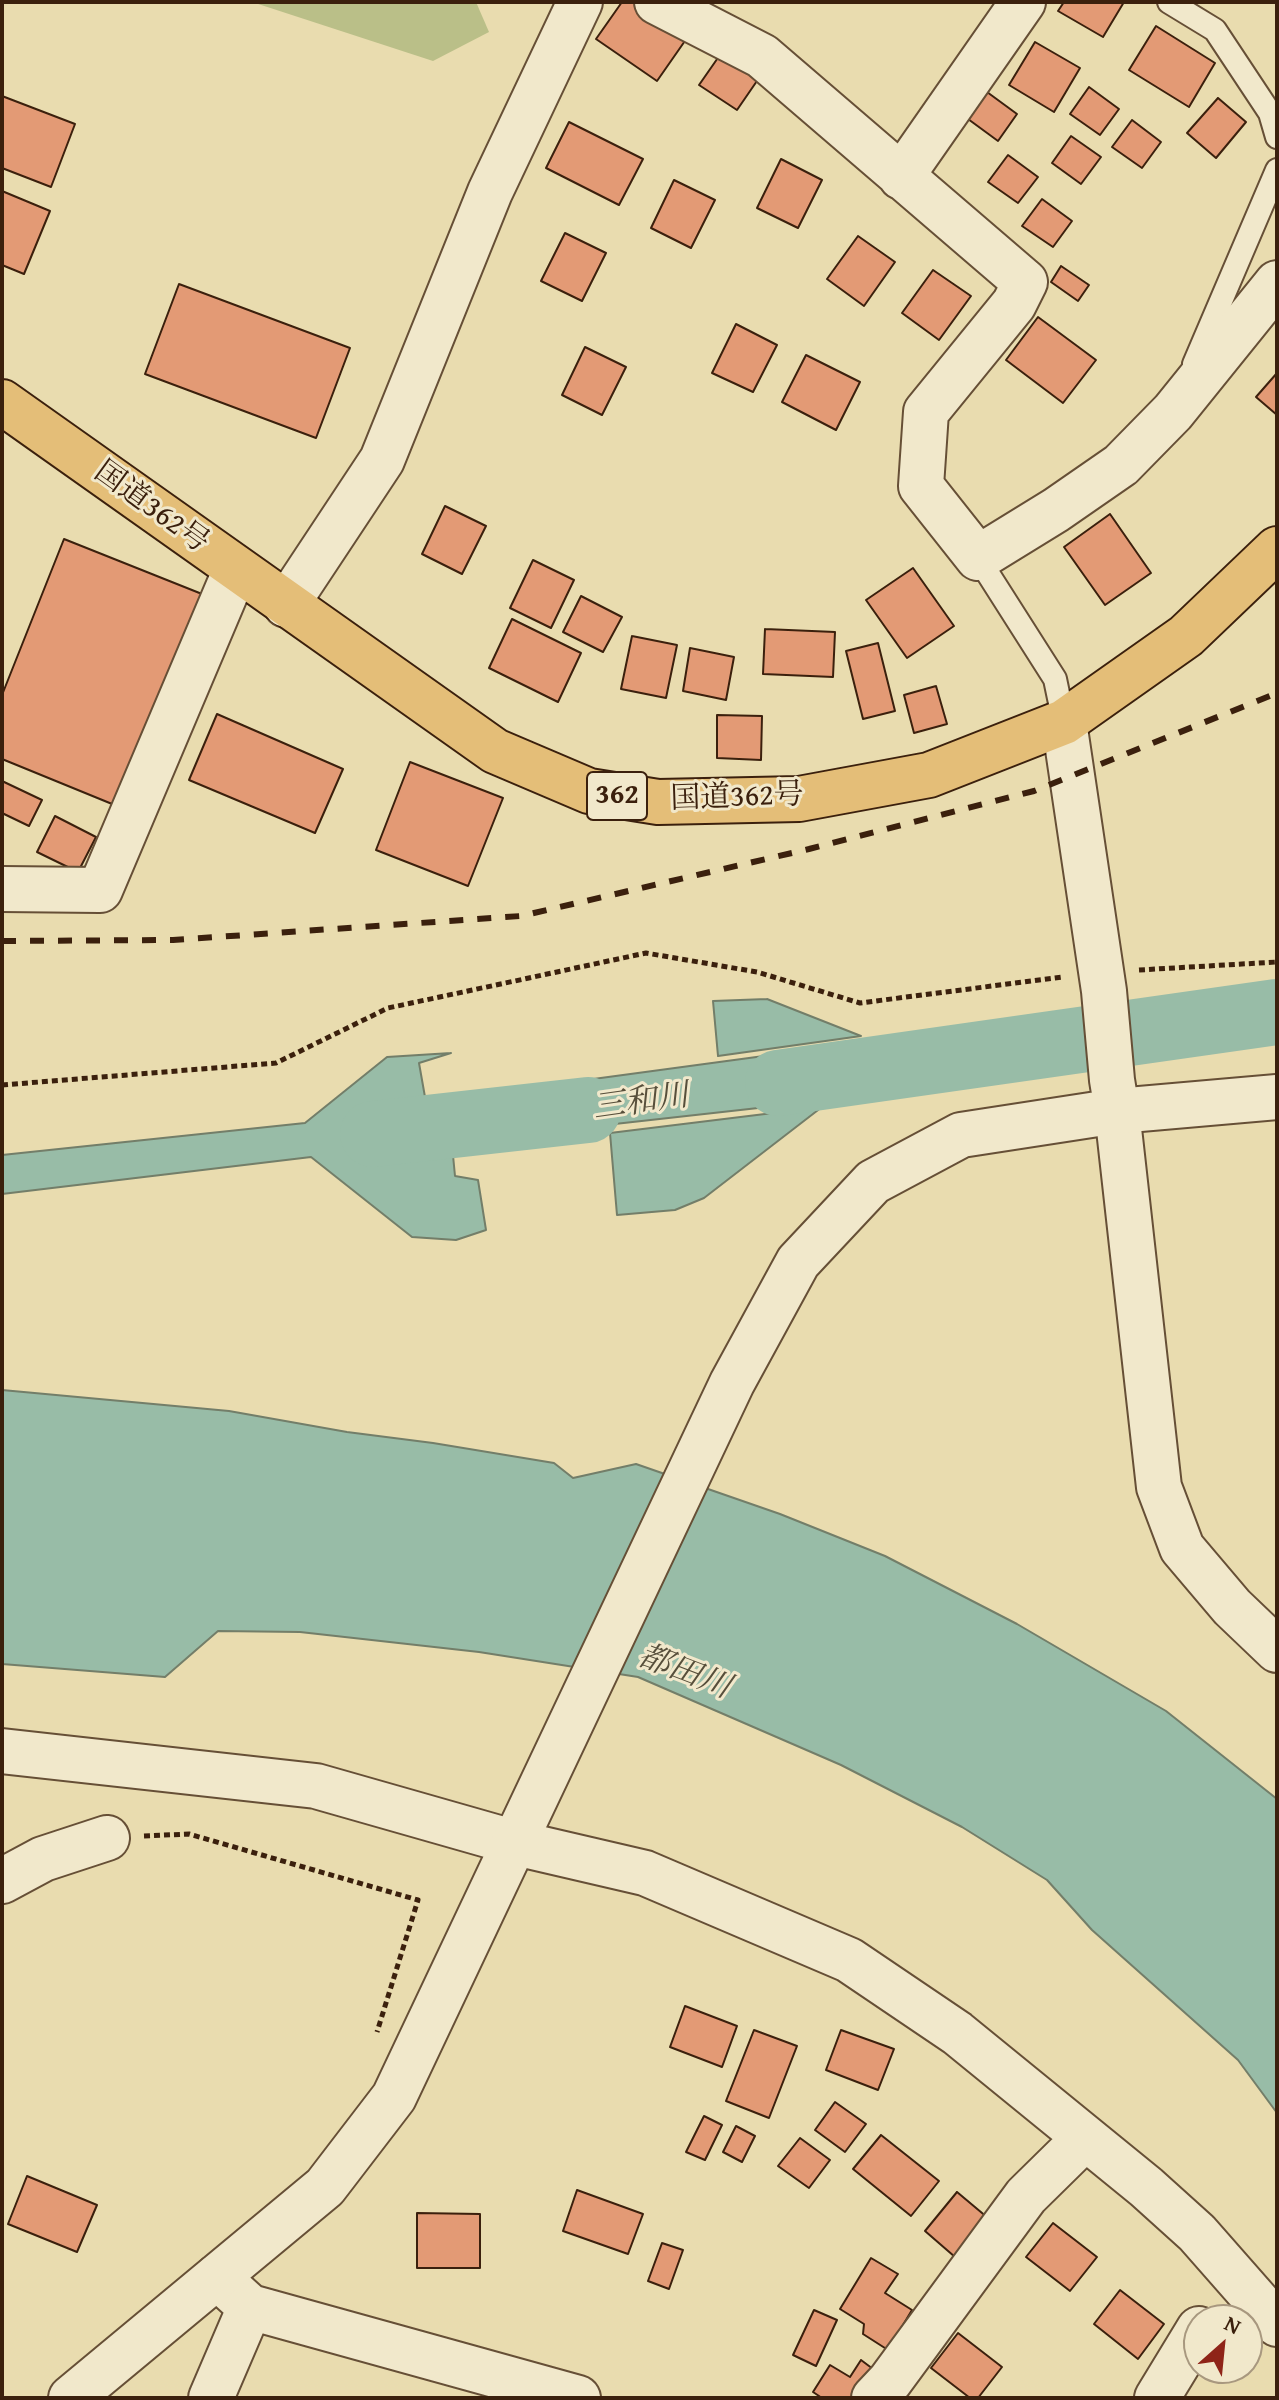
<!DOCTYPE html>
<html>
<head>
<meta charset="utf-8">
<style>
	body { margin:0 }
	#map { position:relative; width:1279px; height:2400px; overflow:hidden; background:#e9dcaf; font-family:"Gentium Book Plus",serif }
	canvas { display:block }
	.frame { position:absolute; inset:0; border:4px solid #3b200d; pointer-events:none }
	.north { position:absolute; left:1183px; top:2304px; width:80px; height:80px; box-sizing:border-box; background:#f1e8cb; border:2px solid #a8987f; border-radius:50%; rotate:27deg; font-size:22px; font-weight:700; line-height:32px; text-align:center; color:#3b200d }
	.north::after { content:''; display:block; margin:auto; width:28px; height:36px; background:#8f2418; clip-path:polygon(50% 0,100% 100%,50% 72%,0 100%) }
</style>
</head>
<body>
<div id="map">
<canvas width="1279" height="2400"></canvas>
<div class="frame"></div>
<div class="north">N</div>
</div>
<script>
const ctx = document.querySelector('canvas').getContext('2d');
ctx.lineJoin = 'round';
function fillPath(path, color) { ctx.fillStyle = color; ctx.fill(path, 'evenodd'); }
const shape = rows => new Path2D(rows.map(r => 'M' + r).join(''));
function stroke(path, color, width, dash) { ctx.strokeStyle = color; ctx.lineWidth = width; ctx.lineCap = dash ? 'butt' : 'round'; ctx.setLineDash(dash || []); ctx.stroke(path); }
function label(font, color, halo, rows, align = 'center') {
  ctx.font = font + ' "Gentium Book Plus","Noto Serif JP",serif'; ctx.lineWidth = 6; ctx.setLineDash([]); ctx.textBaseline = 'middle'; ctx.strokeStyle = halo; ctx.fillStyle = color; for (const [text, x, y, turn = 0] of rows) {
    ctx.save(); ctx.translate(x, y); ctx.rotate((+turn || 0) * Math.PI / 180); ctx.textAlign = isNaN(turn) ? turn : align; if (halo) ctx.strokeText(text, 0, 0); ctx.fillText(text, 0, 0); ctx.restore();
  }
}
fillPath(shape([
	[252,2,476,2,489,32,433,61]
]), '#babf88');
const water = shape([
	[767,999,861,1036,718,1056,713,1001,767,999],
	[875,1041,938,1060,869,1070,830,1100,525,1134,521,1141,503,1143,497,1092,875,1041],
	[451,1053,419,1063,425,1097,458,1095,464,1140,452,1145,455,1176,478,1180,486,1230,456,1240,412,1237,311,1157,2,1194,2,1155,305,1123,387,1057,451,1053],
	[822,1107,704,1198,675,1210,617,1215,610,1133,822,1107],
	[2,1390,229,1411,347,1432,433,1443,554,1463,573,1478,636,1464,780,1514,885,1556,1017,1624,1166,1711,1277,1799,1277,2113,1238,2060,1092,1930,1047,1880,962,1827,841,1765,638,1677,479,1652,300,1632,218,1631,165,1677,2,1664,2,1390]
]);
fillPath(water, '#98bca7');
stroke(water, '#737e69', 2);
stroke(shape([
	[778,1083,1277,1012],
	[373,1134,588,1110]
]), '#98bca7', 66);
const building = shape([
	[622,2,636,2,687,38,657,81,596,39,622,2],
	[1064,2,1124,2,1103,37,1058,11,1064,2],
	[1156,26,1215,63,1189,107,1129,70,1156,26],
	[1035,42,1080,68,1054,112,1009,85,1035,42],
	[722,52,759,78,737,110,699,85,722,52],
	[1089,87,1119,109,1100,135,1070,114,1089,87],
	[987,92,1017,114,998,141,968,119,987,92],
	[2,96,75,124,51,187,2,168,2,96],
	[1218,98,1246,122,1216,158,1187,133,1218,98],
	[1132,120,1161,142,1142,168,1112,147,1132,120],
	[569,122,643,159,619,205,546,168,569,122],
	[1071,136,1101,157,1081,184,1052,163,1071,136],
	[1008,155,1038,177,1018,203,988,182,1008,155],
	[781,159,822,180,798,228,757,208,781,159],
	[674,180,715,200,691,248,651,228,674,180],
	[2,191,50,211,24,274,2,265,2,191],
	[1042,199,1072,221,1053,247,1022,226,1042,199],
	[565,233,606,253,582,301,541,281,565,233],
	[858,236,895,262,864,306,827,279,858,236],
	[1061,266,1089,285,1078,301,1051,282,1061,266],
	[933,270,971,296,939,340,902,313,933,270],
	[179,284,350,348,316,438,145,374,179,284],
	[1038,317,1096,360,1063,403,1006,360,1038,317],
	[736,324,777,345,753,392,712,373,736,324],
	[585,347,626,367,602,415,562,395,585,347],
	[806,355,860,382,836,430,782,402,806,355],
	[1277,373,1277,415,1256,397,1277,373],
	[445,506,486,526,462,574,422,554,445,506],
	[1110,514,1151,573,1105,605,1064,547,1110,514],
	[64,539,202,594,117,806,2,759,2,695,64,539],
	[533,560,574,580,551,628,510,608,533,560],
	[913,568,954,626,907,658,866,600,913,568],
	[581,596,622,617,603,652,563,632,581,596],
	[512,619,581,653,558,702,489,668,512,619],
	[765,629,835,632,833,677,763,674,765,629],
	[632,636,677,645,666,698,621,689,632,636],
	[878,643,895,711,863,719,846,651,878,643],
	[690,648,734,657,726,700,683,691,690,648],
	[936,686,947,724,914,733,904,695,936,686],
	[217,714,343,769,315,833,189,780,217,714],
	[717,715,762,716,761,760,717,758,717,715],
	[410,762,503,798,468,886,376,850,410,762],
	[2,781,42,800,29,826,2,813,2,781],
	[55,816,96,837,78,872,37,852,55,816],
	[685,2006,737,2026,722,2067,670,2047,685,2006],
	[754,2030,797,2046,769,2118,726,2101,754,2030],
	[841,2030,894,2049,878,2090,826,2070,841,2030],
	[835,2102,866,2124,845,2152,815,2130,835,2102],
	[704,2116,722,2125,705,2160,686,2152,704,2116],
	[736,2126,755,2136,742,2162,723,2152,736,2126],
	[881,2135,939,2181,911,2216,853,2169,881,2135],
	[800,2138,830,2160,809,2188,778,2166,800,2138],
	[27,2176,97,2205,77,2252,8,2224,27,2176],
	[577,2190,643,2214,628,2254,563,2231,577,2190],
	[957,2192,988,2218,955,2257,925,2231,957,2192],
	[417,2213,480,2214,480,2268,417,2268,417,2213],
	[1053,2223,1097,2257,1070,2291,1026,2257,1053,2223],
	[662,2243,683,2250,669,2289,648,2281,662,2243],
	[871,2258,898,2274,885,2293,912,2310,888,2350,863,2334,864,2324,840,2309,871,2258],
	[1120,2290,1164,2324,1138,2359,1094,2324,1120,2290],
	[814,2310,837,2320,816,2366,793,2355,814,2310],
	[958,2333,1002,2367,978,2398,970,2398,931,2368,958,2333],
	[861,2360,873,2369,855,2398,822,2398,813,2392,830,2365,850,2377,861,2360]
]);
fillPath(building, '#e39a75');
stroke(building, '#3b200d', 2);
const service = shape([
	[1169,2,1215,30,1270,113,1277,137],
	[1194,364,1277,170],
	[978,558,1055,679,1064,722]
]);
const minor = shape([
	[657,2,762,56,1025,282,1014,304,926,412,921,486,978,558,1056,510,1121,465,1173,412,1277,283],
	[901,177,1023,2],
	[286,605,382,460,490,192,580,2],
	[2,889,100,890,236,569],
	[1117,1111,1159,1487,1182,1548,1232,1607,1277,1650],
	[2,1751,316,1786,516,1843,645,1873,849,1960,957,2033,1146,2187,1197,2233,1277,2324],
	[2,1881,43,1859,107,1838],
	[217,2277,250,2307,578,2398],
	[211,2398,250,2307],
	[874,2398,890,2381,1026,2196,1085,2138],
	[1157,2398,1199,2329]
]);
const tertiary = shape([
	[1064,722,1104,991,1112,1080,1117,1111,1277,1097],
	[71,2398,325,2187,394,2097,732,1383,798,1262,873,1182,961,1135,1117,1111]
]);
const trunk = shape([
	[2,402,495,751,589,791,658,802,799,799,929,775,1064,722,1186,636,1277,549]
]);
stroke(service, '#664f36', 26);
stroke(minor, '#664f36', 48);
stroke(tertiary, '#664f36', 48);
stroke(trunk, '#3b200d', 48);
stroke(shape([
	[1139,970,1277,962],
	[2,1085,276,1063,388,1008,646,953,757,972,860,1003,1062,977],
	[144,1836,189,1834,418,1900,377,2032]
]), '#3b200d', 5, [6, 4]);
stroke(service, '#f1e8cb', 22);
stroke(minor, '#f1e8cb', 44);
stroke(tertiary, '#f1e8cb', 44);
stroke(trunk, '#e4be78', 44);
stroke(shape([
	[2,941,173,940,521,916,809,849,1034,791,1277,693]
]), '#3b200d', 6, [14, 14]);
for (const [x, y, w] of [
	[617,796,60]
]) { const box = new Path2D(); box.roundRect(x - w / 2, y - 24, w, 48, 6); ctx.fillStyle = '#f1e8cb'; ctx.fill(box); stroke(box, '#3b200d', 2); }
label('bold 28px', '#3b200d', null, [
	["362",617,796]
]);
label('30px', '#3b200d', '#f1e8cb', [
	["国道362号",151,508,36],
	["国道362号",737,798,-2]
]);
label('italic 32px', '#574f3b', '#f1e8cb', [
	["三和川",641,1103,-8],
	["都田川",684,1673,21]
]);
</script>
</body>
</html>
